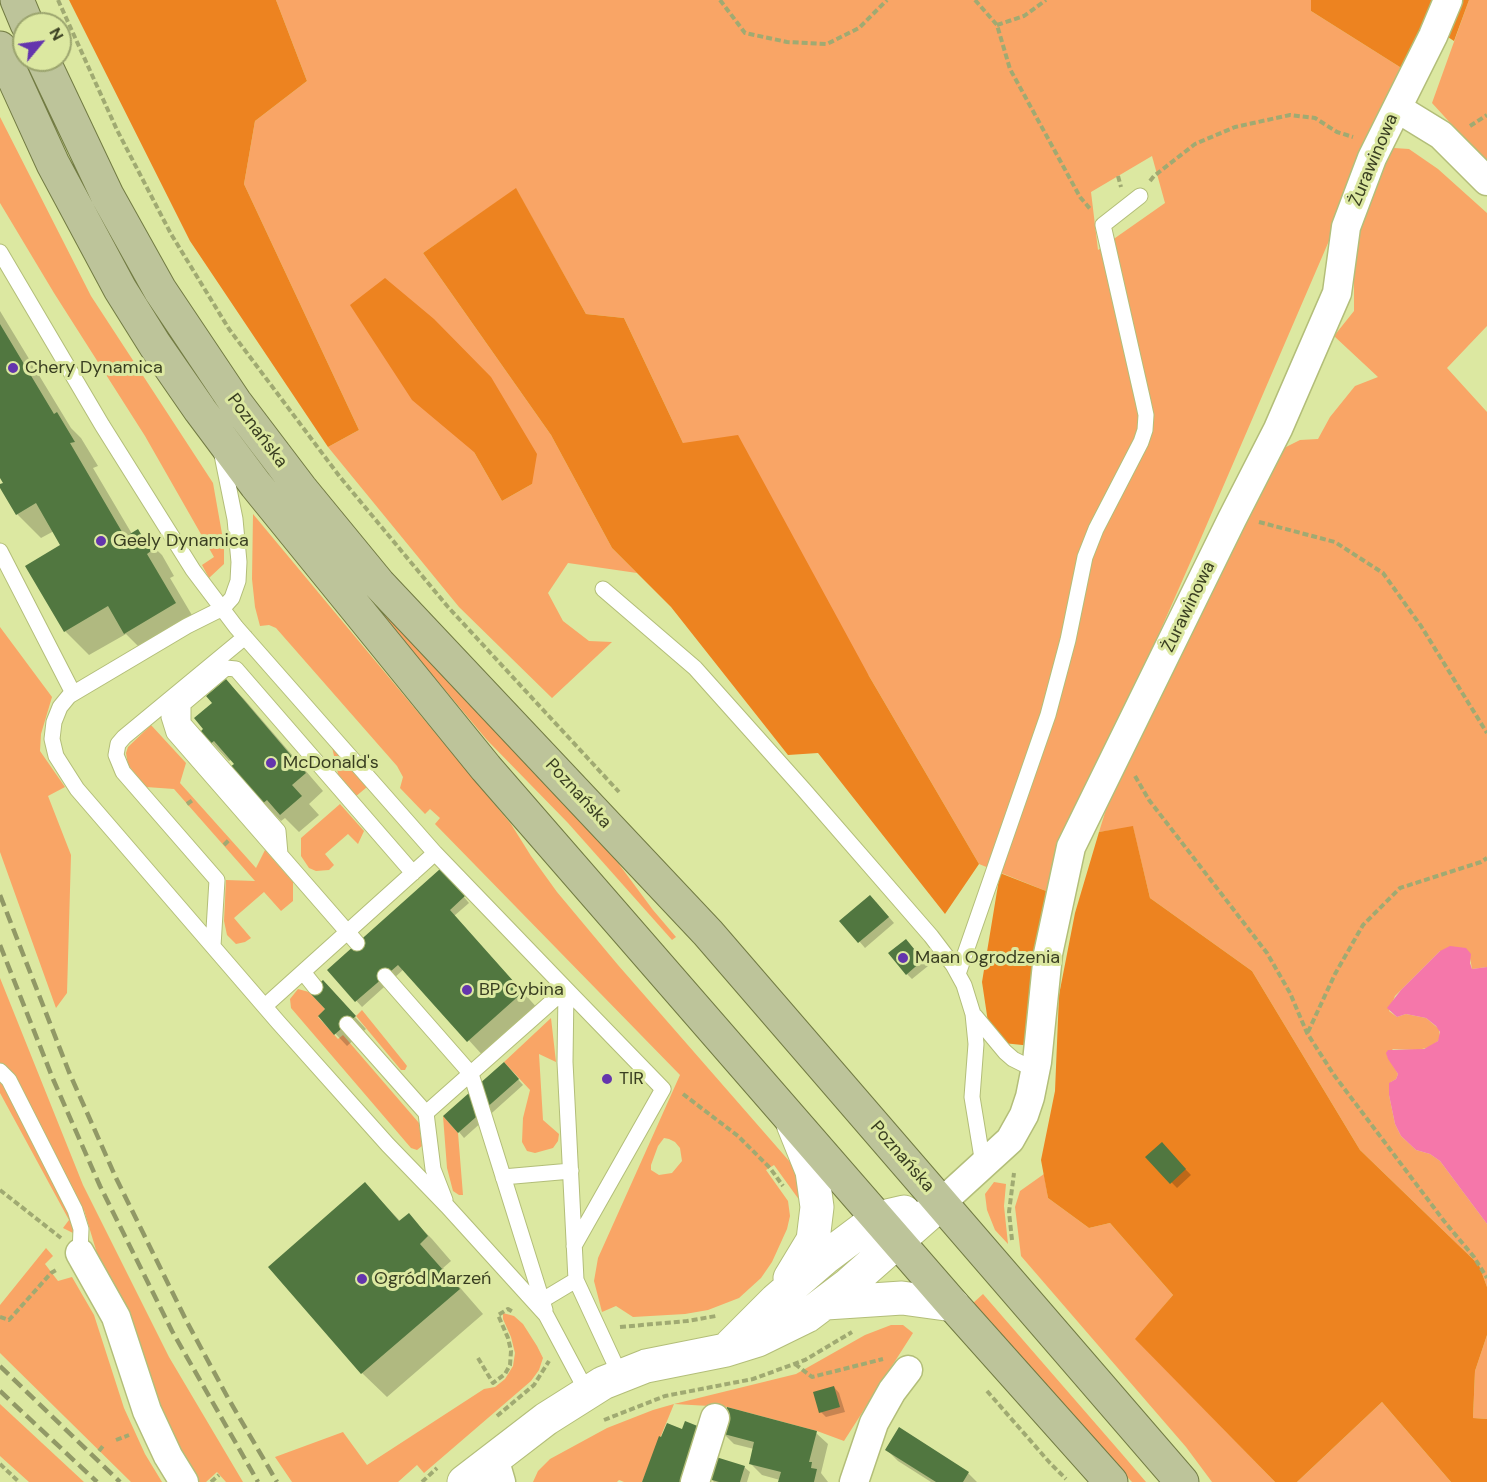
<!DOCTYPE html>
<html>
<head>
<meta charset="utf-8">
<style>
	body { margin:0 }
	#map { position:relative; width:1487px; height:1482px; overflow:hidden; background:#dce8a1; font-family:"DM Sans",sans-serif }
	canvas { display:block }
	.north { position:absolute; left:12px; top:12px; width:60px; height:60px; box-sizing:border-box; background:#dce8a1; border:2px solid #9ba46e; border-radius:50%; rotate:61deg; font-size:16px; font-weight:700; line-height:24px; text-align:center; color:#393e21 }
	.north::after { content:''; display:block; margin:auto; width:21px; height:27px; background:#6435ad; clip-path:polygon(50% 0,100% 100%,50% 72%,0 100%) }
</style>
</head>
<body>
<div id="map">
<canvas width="1487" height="1482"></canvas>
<div class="north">N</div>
</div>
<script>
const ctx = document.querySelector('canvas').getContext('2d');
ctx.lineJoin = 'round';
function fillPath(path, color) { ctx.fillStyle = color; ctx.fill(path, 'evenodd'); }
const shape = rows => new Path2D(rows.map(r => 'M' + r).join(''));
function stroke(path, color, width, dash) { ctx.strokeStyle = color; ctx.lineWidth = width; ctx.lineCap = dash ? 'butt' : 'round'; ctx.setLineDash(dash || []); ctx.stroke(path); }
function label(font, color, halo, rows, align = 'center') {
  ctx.font = font + ' "DM Sans",sans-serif'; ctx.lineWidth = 6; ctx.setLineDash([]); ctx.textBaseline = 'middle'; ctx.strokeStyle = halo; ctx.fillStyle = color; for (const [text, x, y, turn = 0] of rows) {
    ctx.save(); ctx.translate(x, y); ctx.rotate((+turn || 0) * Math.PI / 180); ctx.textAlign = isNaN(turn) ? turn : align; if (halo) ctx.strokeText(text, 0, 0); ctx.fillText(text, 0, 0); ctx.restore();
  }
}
fillPath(shape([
	[276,0,1311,0,1311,11,1403,69,1201,538,1046,891,979,864,869,676,683,443,624,318,586,314,516,189,423,253,551,435,612,548,637,573,568,563,548,593,563,621,589,641,612,642,552,698,459,607,328,447,359,430,244,184,255,121,307,81],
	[1152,156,1165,203,1098,250,1091,192],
	[474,452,532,484,502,501],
	[1469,0,1487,0,1487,163,1432,103],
	[0,117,91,296,213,483,224,545,224,564,209,578,202,565,214,557,145,436,54,293,0,203],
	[1394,148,1409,149,1438,169,1487,213,1487,326,1447,368,1487,412,1487,967,1472,969,1470,958,1440,951,1395,996,1389,1011,1397,1017,1406,1014,1426,1018,1439,1029,1440,1037,1438,1041,1430,1047,1418,1050,1393,1049,1387,1055,1398,1074,1396,1079,1391,1082,1389,1095,1395,1124,1401,1136,1416,1150,1430,1154,1440,1161,1487,1224,1487,1287,1479,1265,1360,1150,1252,971,1150,898,1133,827,1099,832,1124,751,1282,449,1300,440,1318,439,1330,417,1355,386,1378,377,1334,336,1354,311,1354,228,1386,158],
	[253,514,511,824,531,856,557,892,618,965,797,1170,805,1208,774,1165,766,1170,788,1201,790,1216,787,1229,772,1262,761,1278,739,1298,708,1310,685,1314,633,1317,616,1306,602,1312,594,1281,598,1258,680,1075,435,824,440,818,430,809,425,814,400,788,403,777,397,766,276,628,269,625,260,626,255,607,252,579],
	[664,1138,669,1139,675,1142,680,1148,682,1161,672,1173,659,1175,651,1170,651,1165,658,1146],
	[381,607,604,844,653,910,676,937,672,940,568,823,487,740,377,609],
	[0,627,52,697,41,734,40,751,65,787,48,796,71,855,67,993,56,1008,0,852],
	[151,725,186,763,180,783,256,868,265,850,293,882,293,901,281,911,264,892,234,918,251,938,245,942,236,944,227,935,224,921,226,880,255,881,174,789,146,787,128,765,126,753,128,747],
	[332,747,367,787,355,797,339,778],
	[340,804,364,831,358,844,348,834,325,854,334,865,329,870,316,871,309,868,301,856,301,838],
	[0,978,83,1185,169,1357,243,1482,226,1482,217,1472,206,1482,196,1482,185,1468,99,1260,84,1210,71,1216,75,1234,63,1228,69,1220,0,1093],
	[298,989,309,992,325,1009,318,1017,338,1039,343,1035,419,1123,422,1146,417,1150,411,1148,291,1008,290,999],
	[362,1010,404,1062,407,1066,405,1070,401,1070,356,1016],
	[551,1018,556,1062,539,1054,543,1120,559,1134,558,1141,553,1148,535,1153,527,1151,522,1142,523,1118,530,1090,504,1062],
	[443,1116,458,1133,463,1195,459,1195,453,1191,447,1168],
	[1044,1174,1048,1198,1089,1228,1110,1223,1173,1295,1136,1339,1275,1482,1212,1482,1186,1447,1021,1256,1015,1207,1020,1191],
	[994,1182,1006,1184,1004,1206,1008,1244,995,1230,987,1210,985,1194],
	[46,1248,53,1256,45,1264,58,1281,72,1277,94,1315,124,1408,145,1454,162,1482,131,1482,0,1353,0,1305],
	[983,1294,1122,1454,1146,1482,1132,1482,1100,1449,972,1304],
	[503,1313,514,1316,523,1324,537,1346,543,1358,539,1370,531,1381,424,1473,417,1465,398,1482,292,1482,275,1457,343,1432,367,1465,484,1389,495,1387,505,1379,513,1366,515,1353,511,1337,503,1319],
	[891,1325,903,1325,913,1333,844,1441,817,1431,727,1407,674,1404,642,1482,624,1482,619,1480,617,1482,533,1482,538,1471,550,1459,607,1428,653,1410,674,1404,796,1374,865,1335],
	[1487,1335,1487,1419,1473,1418,1475,1371],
	[1382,1402,1451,1482,1297,1482],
	[0,1404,84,1482,29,1482,0,1456]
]), '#f9a566');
fillPath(shape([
	[69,0,276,0,307,81,255,121,244,184,359,430,328,447,190,241],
	[1311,0,1469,0,1454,41,1425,22,1403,69,1311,11],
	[516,188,586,314,624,318,683,443,738,435,869,676,979,864,945,914,818,753,788,755,671,607,612,548,551,435,423,253],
	[385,278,434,319,491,377,537,454,532,484,502,501,474,452,412,400,350,305],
	[1133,826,1150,898,1252,971,1360,1150,1479,1265,1487,1287,1487,1335,1475,1371,1473,1418,1487,1419,1487,1482,1451,1482,1382,1402,1297,1482,1275,1482,1135,1339,1173,1295,1110,1223,1089,1228,1048,1198,1041,1160,1055,1091,1059,995,1075,913,1099,832],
	[1000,873,1046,891,1038,962,1032,1046,1003,1043,988,1022,982,982]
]), '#ed8320');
fillPath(shape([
	[1450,946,1466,948,1471,954,1470,963,1472,969,1487,967,1487,1224,1440,1161,1430,1154,1416,1150,1401,1136,1395,1124,1389,1095,1389,1083,1396,1079,1398,1074,1388,1059,1386,1053,1388,1050,1424,1049,1438,1041,1440,1032,1436,1026,1426,1018,1406,1014,1397,1017,1387,1008,1401,990,1440,951]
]), '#f577aa');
fillPath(shape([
	[0,311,71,428,81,438,98,466,93,468,132,534,137,531,162,555,174,576,170,578,199,627,149,657,126,634,89,655,65,631,62,546,54,531,41,538,17,514,0,475],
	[226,681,244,699,323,791,309,804,319,815,299,832,285,818,281,821,263,803,232,759,229,761,202,732],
	[446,876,469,903,454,916,540,1011,486,1059,404,969,362,1007,329,970],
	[876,902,894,923,865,948,842,921],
	[911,946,928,966,912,979,907,974],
	[334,994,366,1029,347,1046,320,1017,328,1009],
	[509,1069,523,1085,464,1138,459,1132],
	[1161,1144,1191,1175,1177,1188,1147,1157],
	[365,1184,401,1222,408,1215,432,1239,451,1261,443,1268,483,1314,387,1397,362,1373,270,1267],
	[834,1387,839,1393,845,1412,826,1417,821,1412],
	[899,1429,968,1473,977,1482,931,1482,898,1461,886,1449],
	[722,1432,816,1433,828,1444,821,1473,828,1482,780,1482,780,1480,762,1475,750,1463,754,1449,734,1444],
	[744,1467,750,1472,747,1482,714,1482,711,1479]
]), '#0003');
fillPath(shape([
	[0,324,54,414,57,412,75,442,70,443,125,537,138,529,151,551,147,554,176,603,124,634,108,606,64,632,25,566,60,545,36,503,16,515,0,488,0,484,3,483,0,478],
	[226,679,306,773,292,785,302,796,280,815,267,800,262,804,230,767,234,764,214,741,210,744,200,732,203,729,194,718,212,703,206,696],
	[440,869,465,896,450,910,523,992,467,1042,398,965,355,1002,327,970],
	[870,895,889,917,858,943,839,921],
	[906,939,923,960,906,975,888,953],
	[323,980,356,1016,334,1035,318,1016,325,1009,309,992],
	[504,1062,519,1079,458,1133,443,1116],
	[1162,1142,1186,1169,1170,1184,1145,1157],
	[365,1182,399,1221,409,1213,428,1236,420,1244,460,1289,361,1374,268,1267],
	[834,1386,840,1407,819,1413,813,1392],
	[727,1407,817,1431,809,1462,812,1462,811,1468,817,1469,814,1482,778,1482,781,1472,749,1464,754,1442,720,1433],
	[685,1421,705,1429,685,1482,642,1482,659,1436,661,1437,667,1423,682,1429],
	[899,1427,969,1472,963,1482,936,1482,885,1450],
	[716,1457,745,1466,740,1482,719,1482,709,1479]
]), '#517740');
const service = shape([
	[0,252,102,425,193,570,236,627,435,853,566,989,565,1062,576,1280,620,1375],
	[222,455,235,519,239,562,238,581,232,598,223,608,187,626,69,696,60,707,54,722,52,739,56,756,77,789,278,1022,388,1145,447,1206,546,1315,587,1392],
	[0,551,73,693],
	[603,589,695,668,804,790,931,936,953,965,964,985,973,1014,976,1044,972,1097,983,1164],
	[180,694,169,717,174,733,357,943],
	[280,854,278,831,183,723,183,704,226,668,236,669,413,873],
	[213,946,217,880,123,772,116,755,118,744,124,737,245,637],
	[303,972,315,987],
	[958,974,1048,715,1068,640,1085,557,1096,529,1141,442,1145,430,1146,415,1143,401,1103,225,1140,196],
	[385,976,471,1074,545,1310],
	[265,1006,435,853],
	[975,1016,1005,1052,1013,1059,1035,1070],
	[347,1024,426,1113],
	[0,1071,9,1080,75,1210,81,1229,80,1253],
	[503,1177,571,1171],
	[445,1200,433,1169,426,1113,566,989,663,1089,574,1246],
	[536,1304,576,1280]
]);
const minor = shape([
	[1397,108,1441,135,1487,181],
	[941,1203,1010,1140,1024,1115,1030,1097,1037,1062,1048,954,1071,847,1232,519,1278,429,1337,293,1346,227,1372,158,1433,36,1448,0],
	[80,1253,116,1317,147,1411,168,1456,184,1482],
	[494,1458,501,1482],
	[695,1482,715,1418],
	[854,1482,874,1423,892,1391,908,1370]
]);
const tertiary = shape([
	[790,1278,813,1240,817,1207,812,1171,793,1124],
	[826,1303,902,1298,953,1305],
	[731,1345,776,1300,826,1257,878,1218,904,1212],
	[464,1482,546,1419,603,1383,646,1366,726,1350,758,1340,807,1316,848,1285,941,1203]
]);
const primary = shape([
	[17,0,27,24],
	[0,48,53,164,120,289,155,345,200,410,256,485,486,768,953,1305,1111,1482],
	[43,60,107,195,160,290,235,402,301,489,379,584,708,933,1182,1482]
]);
stroke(service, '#b3be79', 17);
stroke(minor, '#b3be79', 31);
stroke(tertiary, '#b3be79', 35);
stroke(primary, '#727b43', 35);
stroke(shape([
	[58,0,117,130,171,234,229,329,340,477,448,607,619,792],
	[720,0,745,33,787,42,827,44,859,28,887,0],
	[975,0,997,25,1010,69,1080,197,1091,210],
	[997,25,1024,16,1046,0],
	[1470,126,1487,115],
	[1118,176,1121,187],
	[1150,181,1154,176,1195,144,1235,127,1290,115,1315,118,1337,132,1353,137],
	[1259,522,1335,542,1383,573,1421,626,1487,733],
	[1135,776,1149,800,1267,953,1290,993,1307,1033,1334,1075,1444,1221,1474,1257,1487,1278],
	[187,804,194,799],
	[224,845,230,839],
	[1308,1032,1335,974,1363,925,1400,888,1481,862,1487,858],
	[683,1094,738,1136,770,1168,783,1186],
	[0,1190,61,1238],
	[1012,1240,1009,1212,1014,1173],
	[0,1317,9,1320,51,1273,58,1269],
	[620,1327,687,1321,716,1316],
	[478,1358,493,1383,505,1374,510,1365,511,1351,508,1338,498,1315,508,1309,513,1312],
	[795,1364,812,1377,883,1359],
	[987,1391,1050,1463,1066,1479],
	[497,1416,534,1385,549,1361],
	[604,1420,665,1396,753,1379,805,1360,852,1332],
	[116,1440,129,1435],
	[99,1451,103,1446],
	[0,1464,19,1482],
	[211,1482,219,1475],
	[422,1482,437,1468]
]), '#a0aa72', 4, [6, 3]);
stroke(service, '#fff', 15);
stroke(minor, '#fff', 28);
stroke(tertiary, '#fff', 33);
stroke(primary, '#bdc49a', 33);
stroke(shape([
	[0,895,69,1072,116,1178,187,1322,228,1398,277,1482],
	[0,945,53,1079,100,1186,172,1331,258,1482],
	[0,1366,120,1482],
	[0,1391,97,1482]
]), '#919966', 4.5, [12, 6]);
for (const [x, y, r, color] of [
	[13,368,6,"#6435ad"],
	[101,541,6,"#6435ad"],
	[271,763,6,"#6435ad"],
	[903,958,6,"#6435ad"],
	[467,990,6,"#6435ad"],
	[607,1079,6,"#6435ad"],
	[362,1279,6,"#6435ad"]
]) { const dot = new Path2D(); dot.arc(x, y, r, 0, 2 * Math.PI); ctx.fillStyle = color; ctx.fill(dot); stroke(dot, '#dce8a1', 2); }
label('18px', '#393e21', '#dce8a1', [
	["Żurawinowa",1374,160,-67],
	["Poznańska",257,431,53],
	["Żurawinowa",1189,607,-64],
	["Poznańska",578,794,47],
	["Poznańska",902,1157,49]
]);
label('18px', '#393e21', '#dce8a1', [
	["Chery Dynamica",25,368],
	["Geely Dynamica",113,541],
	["McDonald's",283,763],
	["Maan Ogrodzenia",915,958],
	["BP Cybina",479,990],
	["TIR",619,1079],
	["Ogród Marzeń",374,1279]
], 'left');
</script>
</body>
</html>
